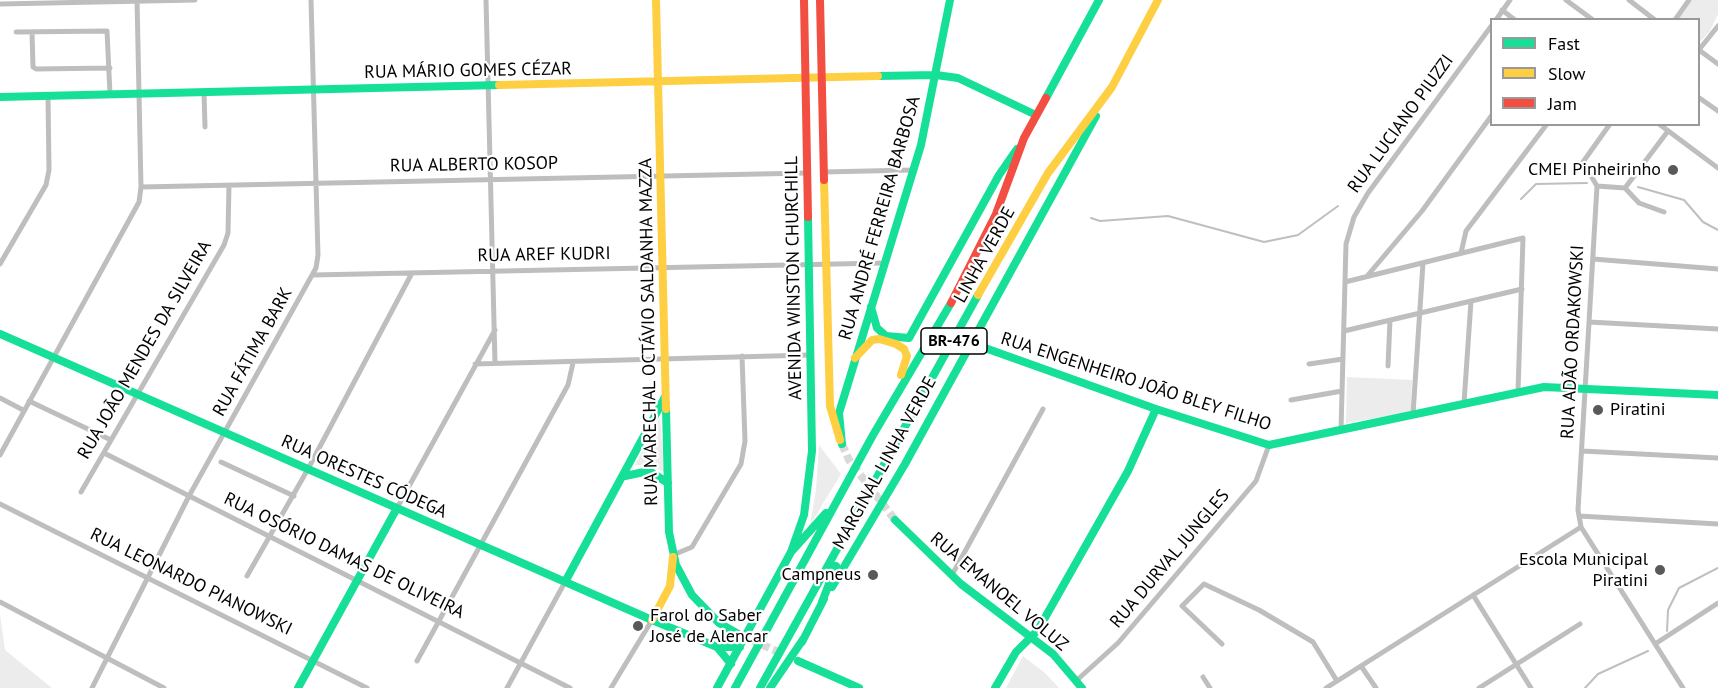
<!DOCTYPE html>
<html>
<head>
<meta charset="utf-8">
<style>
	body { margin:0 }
	#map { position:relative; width:1718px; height:688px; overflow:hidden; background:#fff; font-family:"PT Sans",sans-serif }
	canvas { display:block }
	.legend { position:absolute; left:1490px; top:18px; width:210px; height:108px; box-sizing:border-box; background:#fff; border:2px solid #999; margin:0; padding:8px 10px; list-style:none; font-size:18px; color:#000 }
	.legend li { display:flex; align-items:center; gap:12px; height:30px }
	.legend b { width:30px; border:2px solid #999 }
</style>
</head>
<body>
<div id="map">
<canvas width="1718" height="688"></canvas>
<ul class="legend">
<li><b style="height:8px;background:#16e098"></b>Fast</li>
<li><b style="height:8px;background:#ffcf43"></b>Slow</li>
<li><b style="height:8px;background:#f24e42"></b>Jam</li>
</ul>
</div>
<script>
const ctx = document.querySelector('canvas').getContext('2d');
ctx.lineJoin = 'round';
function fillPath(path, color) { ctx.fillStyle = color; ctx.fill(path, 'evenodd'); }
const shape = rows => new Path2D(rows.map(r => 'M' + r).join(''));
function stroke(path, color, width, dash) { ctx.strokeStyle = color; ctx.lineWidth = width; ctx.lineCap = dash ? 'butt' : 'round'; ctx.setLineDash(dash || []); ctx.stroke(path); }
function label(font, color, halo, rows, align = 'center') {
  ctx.font = font + ' "PT Sans",sans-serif'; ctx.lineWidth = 4.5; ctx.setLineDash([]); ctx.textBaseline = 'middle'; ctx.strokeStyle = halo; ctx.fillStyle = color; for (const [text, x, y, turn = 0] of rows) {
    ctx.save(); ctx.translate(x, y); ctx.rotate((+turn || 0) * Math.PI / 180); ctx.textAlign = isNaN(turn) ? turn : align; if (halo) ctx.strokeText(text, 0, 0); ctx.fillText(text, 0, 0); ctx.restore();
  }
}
fillPath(shape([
	[1692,0,1718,0,1718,14,1710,31,1699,43,1698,20,1678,20],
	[1347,377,1412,380,1411,412,1346,423],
	[660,417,664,472,649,465,635,465],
	[819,445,841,474,810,525,816,489],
	[0,614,5,650,52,688,0,688],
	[1023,656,1045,673,1059,688,1006,688]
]), '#ececec');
stroke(shape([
	[1638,187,1684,200,1703,222,1718,230],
	[1521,199,1536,184,1587,183],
	[1091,218,1100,221,1168,216,1264,242,1298,235,1338,206],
	[1667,631,1668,610,1679,588,1718,568],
	[1585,688,1598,674,1648,651]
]), '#bfbfbf', 2);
stroke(shape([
	[842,444,849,460,895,520],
	[740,635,783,654]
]), '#d9d9d9', 8, [8, 4]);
stroke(shape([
	[486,0,495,363],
	[1566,0,1593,20],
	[1629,0,1655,20],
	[0,4,195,0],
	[1502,10,1515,20],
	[1496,20,1510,0],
	[1675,20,1689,0],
	[16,32,107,31,110,94],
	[32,32,33,67,36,69,110,68],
	[1699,50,1718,64],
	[1698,51,1718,26],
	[204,92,205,127],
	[1698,97,1718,111],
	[1610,124,1583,162,1597,186,1578,510,1581,527,1683,688],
	[1659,124,1718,168],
	[824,172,913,170],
	[1597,186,1625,188,1668,131],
	[141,187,807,173],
	[1625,188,1639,203,1664,212],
	[1461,253,1466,231,1547,124],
	[1593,259,1718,269],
	[0,264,46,185,49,170,48,96],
	[313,275,884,263],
	[1368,275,1422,211,1492,115],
	[1345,282,1523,238,1518,391],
	[1589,322,1718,329],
	[1344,331,1522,289],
	[475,364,810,355],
	[1309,364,1343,359],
	[1388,366,1390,320],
	[0,398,23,410],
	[1291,400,1342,391],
	[29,401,111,440],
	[1464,403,1471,301],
	[1413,414,1423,263],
	[1341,430,1346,244,1354,217,1368,193,1492,25],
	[1582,451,1718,458],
	[104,453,570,688],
	[0,455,139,202,141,187,137,0],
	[221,462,294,496],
	[81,492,224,245,228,233,229,185],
	[0,504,367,688],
	[397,508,495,330],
	[1579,516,1718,524],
	[673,555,692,547,741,464,745,441,742,356],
	[952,575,1043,409],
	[247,576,308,469,412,273],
	[1473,595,1531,688],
	[0,602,164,688],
	[1222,644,1182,606,1204,584,1259,610,1313,642,1337,681],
	[1655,644,1718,603],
	[417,661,568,385,573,363],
	[1361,666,1376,688],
	[1203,677,1210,688],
	[1077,680,1118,643,1256,481,1269,445],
	[92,688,189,496,316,268,318,255,311,0],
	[507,688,565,582],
	[611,688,652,620],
	[1326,688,1581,527],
	[1479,688,1580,624]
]), '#bebebe', 5);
stroke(shape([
	[878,76,936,75,958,78,1036,115],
	[0,97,499,85],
	[1046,98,1099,0],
	[871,307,877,328,886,336,909,338,999,175,1017,149],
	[0,334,652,620,717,647,740,647],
	[971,343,1156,409,1269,445,1544,387,1718,395],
	[666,409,669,532,676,565,692,595,719,623,740,635],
	[842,444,839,413,921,145,950,0],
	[625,476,649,471,668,483],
	[895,520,961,584,1053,654,1082,688],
	[791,552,826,513],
	[565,582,665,397],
	[832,587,905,464,1096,116],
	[822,602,836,566],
	[802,642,824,599],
	[717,647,731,664],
	[798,661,859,688],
	[298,688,397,508],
	[717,688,791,552,804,515,812,451,808,217],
	[735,688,873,435,951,303],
	[760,688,978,295],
	[770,688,804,638],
	[995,688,1016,652,1038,630,1128,471,1156,409]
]), '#16e098', 8);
stroke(shape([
	[656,0,666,409],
	[499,85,878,76],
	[824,180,830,406,840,440],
	[978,295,1048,173,1112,87,1158,0],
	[855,358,872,340,879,339,896,344,904,349,907,356,901,375],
	[652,620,670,586,673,557]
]), '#ffcf43', 8);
stroke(shape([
	[804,0,808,217],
	[820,0,824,180],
	[951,303,996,214,1024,138,1046,98]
]), '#f24e42', 8);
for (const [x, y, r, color] of [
	[1673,170,6,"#595959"],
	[1598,410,6,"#595959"],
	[1660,570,6,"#595959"],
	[873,575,6,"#595959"],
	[638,626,6,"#595959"]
]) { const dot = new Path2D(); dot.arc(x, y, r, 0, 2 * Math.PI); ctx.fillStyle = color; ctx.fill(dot); stroke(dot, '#fff', 2); }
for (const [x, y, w] of [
	[954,341,66]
]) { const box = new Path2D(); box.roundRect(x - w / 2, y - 13, w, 26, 4.5); ctx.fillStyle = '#fff'; ctx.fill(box); stroke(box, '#000', 1.5); }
label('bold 16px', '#000', null, [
	["BR-476",954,341]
]);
label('18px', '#000', '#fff', [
	["RUA MÁRIO GOMES CÉZAR",468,71,-1],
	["RUA LUCIANO PIUZZI",1401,124,-54],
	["RUA ALBERTO KOSOP",474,165,-1],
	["RUA ANDRÉ FERREIRA BARBOSA",880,218,-74],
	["RUA AREF KUDRI",544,255,-1],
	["LINHA VERDE",985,255,-61],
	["AVENIDA WINSTON CHURCHILL",794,278,-91],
	["RUA MARECHAL OCTÁVIO SALDANHA MAZZA",649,332,-91],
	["RUA ADÃO ORDAKOWSKI",1573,342,-87],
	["RUA JOÃO MENDES DA SILVEIRA",145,350,-60],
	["RUA FÁTIMA BARK",253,352,-61],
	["RUA ENGENHEIRO JOÃO BLEY FILHO",1136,382,18],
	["MARGINAL LINHA VERDE",885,463,-61],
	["RUA ORESTES CÓDEGA",364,477,24],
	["RUA OSÓRIO DAMAS DE OLIVEIRA",344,556,26],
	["RUA DURVAL JUNGLES",1170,559,-50],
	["RUA LEONARDO PIANOWSKI",191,582,26],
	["RUA EMANOEL VOLUZ",999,592,40]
]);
label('18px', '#000', '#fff', [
	["CMEI Pinheirinho",1661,170],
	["Piratini",1610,410,"left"],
	["Escola Municipal",1648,560],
	["Piratini",1648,581],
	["Campneus",861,575],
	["Farol do Saber",650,616,"left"],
	["José de Alencar",650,637,"left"]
], 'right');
</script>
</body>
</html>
